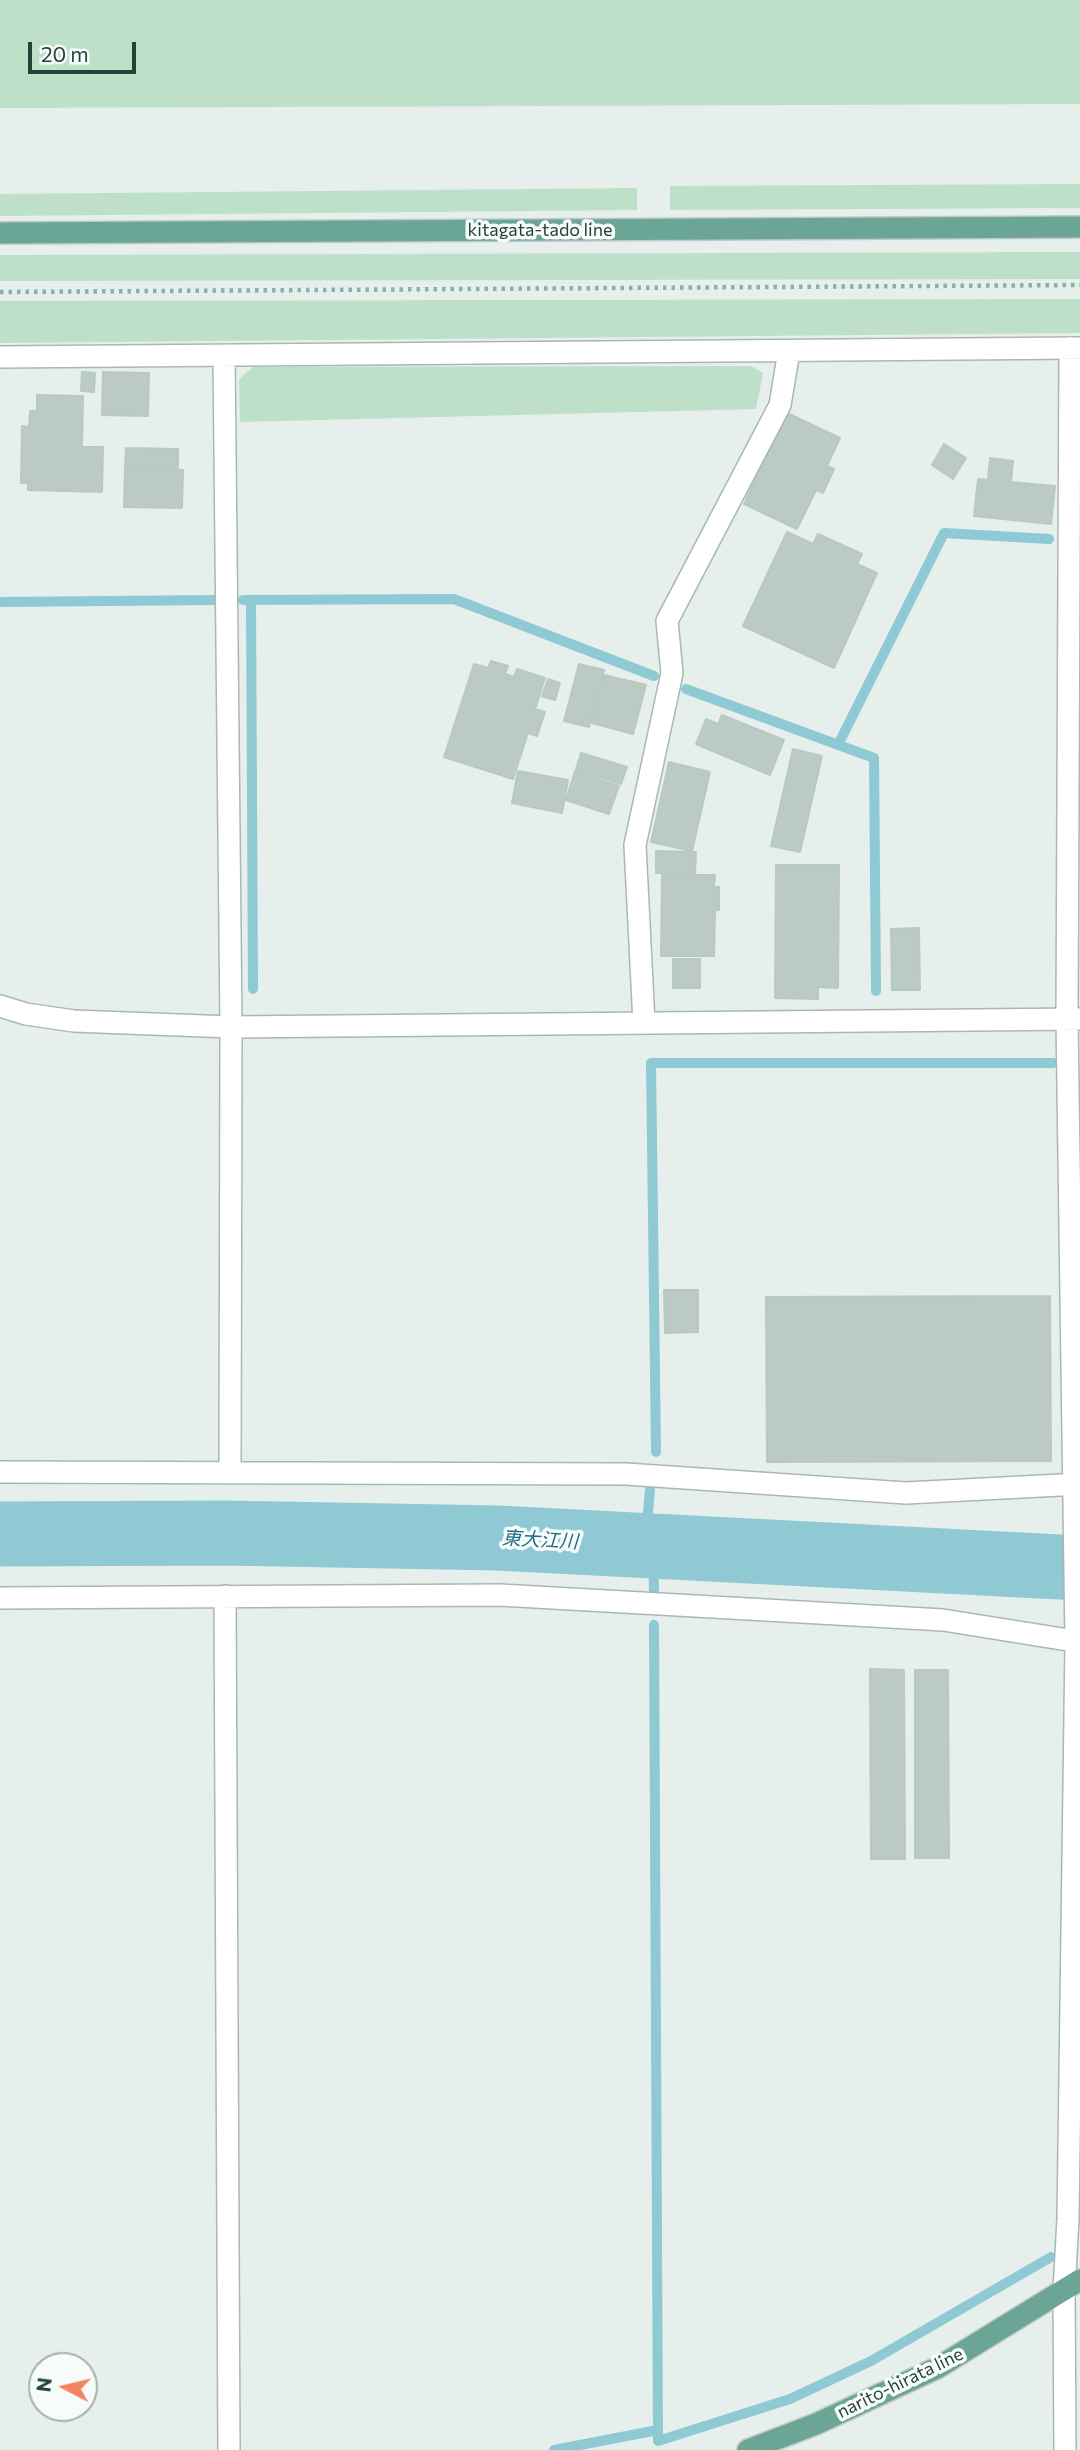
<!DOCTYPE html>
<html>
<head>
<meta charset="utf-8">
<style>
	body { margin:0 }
	#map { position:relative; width:1080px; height:2450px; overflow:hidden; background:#e6efeb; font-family:Commissioner,sans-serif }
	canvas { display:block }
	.north { position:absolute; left:28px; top:2352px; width:70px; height:70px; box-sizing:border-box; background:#f7fbf9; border:2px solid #a3b1ad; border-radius:50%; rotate:277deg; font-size:19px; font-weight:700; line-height:28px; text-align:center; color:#24423a }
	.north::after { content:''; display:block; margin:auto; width:24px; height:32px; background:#f4845f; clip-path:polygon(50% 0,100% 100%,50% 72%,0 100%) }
	.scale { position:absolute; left:28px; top:42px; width:108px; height:32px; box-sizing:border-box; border:4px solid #24423a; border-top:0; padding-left:9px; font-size:21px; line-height:24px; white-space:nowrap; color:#24423a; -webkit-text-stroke:5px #f7fbf9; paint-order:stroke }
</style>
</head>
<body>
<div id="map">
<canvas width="1080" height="2450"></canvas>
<div class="north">N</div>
<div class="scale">20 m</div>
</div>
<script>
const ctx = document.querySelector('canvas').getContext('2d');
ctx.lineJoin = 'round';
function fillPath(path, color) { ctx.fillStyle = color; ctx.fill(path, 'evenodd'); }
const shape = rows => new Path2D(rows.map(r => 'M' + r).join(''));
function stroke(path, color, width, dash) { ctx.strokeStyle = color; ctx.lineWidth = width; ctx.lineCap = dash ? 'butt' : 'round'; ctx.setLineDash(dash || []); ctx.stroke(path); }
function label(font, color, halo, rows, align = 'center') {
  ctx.font = font + ' Commissioner,"Noto Sans JP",sans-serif'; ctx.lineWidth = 7; ctx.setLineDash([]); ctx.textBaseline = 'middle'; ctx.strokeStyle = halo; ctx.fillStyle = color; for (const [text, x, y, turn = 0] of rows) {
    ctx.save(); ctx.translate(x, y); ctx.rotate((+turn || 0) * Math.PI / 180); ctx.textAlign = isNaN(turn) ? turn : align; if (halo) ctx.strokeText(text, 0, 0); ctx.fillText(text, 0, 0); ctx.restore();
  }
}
fillPath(shape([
	[0,0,1080,0,1080,104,0,108],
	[1080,184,1080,208,670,210,670,186],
	[637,188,637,210,0,216,0,194],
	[1080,252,1080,279,0,281,0,255],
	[1080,299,1080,333,0,343,0,301],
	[751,366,763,373,756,409,240,422,239,379,253,367]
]), '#bfe0c8');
stroke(shape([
	[243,600,454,599,654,676],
	[251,600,253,989],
	[0,602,216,600],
	[686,689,874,758,876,991],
	[838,745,944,533,1049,539],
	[656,1452,651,1063,1053,1063],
	[645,1545,650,1490],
	[653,1545,654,1591],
	[654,1625,658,2441,790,2399,871,2361,1051,2257],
	[554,2450,658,2430]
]), '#8ec9d4', 10);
stroke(shape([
	[0,1534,225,1533,498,1538,1080,1568]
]), '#8ec9d4', 65);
const building = shape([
	[82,372,95,373,94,392,81,391,82,372],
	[103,372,149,373,148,416,102,415,103,372],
	[37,395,83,396,82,447,103,447,102,492,28,490,28,483,21,483,22,426,29,427,30,411,37,411,37,395],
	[787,413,840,438,827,466,834,469,823,493,816,490,797,529,744,504,787,413],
	[944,444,966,458,953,479,932,465,944,444],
	[126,448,178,449,178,468,125,467,126,448],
	[990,458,1013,461,1011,482,1055,486,1051,524,974,516,978,479,988,480,990,458],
	[125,469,183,470,182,508,124,507,125,469],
	[787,532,813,544,818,534,862,554,857,564,877,573,834,668,743,626,787,532],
	[491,661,508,666,505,674,514,677,517,669,545,678,535,709,545,712,537,736,528,733,513,779,444,757,474,664,488,668,491,661],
	[579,664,604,670,589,727,564,721,579,664],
	[604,675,646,685,633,734,592,723,604,675],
	[548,679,560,683,555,700,542,696,548,679],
	[722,715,784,740,770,775,696,744,706,719,718,724,722,715],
	[793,749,822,756,800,852,771,846,793,749],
	[581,753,627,767,621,784,576,769,581,753],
	[669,762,710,772,692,851,651,842,669,762],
	[518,771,568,780,562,813,512,803,518,771],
	[575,771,619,786,609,814,566,800,575,771],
	[656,851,696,852,695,874,656,873,656,851],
	[776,865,839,865,838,988,818,987,818,999,775,998,776,865],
	[662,875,715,875,714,887,719,887,719,910,715,910,714,956,661,956,662,875],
	[919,928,920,990,892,990,891,929,919,928],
	[673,959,700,959,700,988,673,988,673,959],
	[664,1290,698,1290,698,1332,665,1333,664,1290],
	[1050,1296,1051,1461,767,1462,766,1297,1050,1296],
	[870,1669,904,1670,905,1859,871,1859,870,1669],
	[915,1670,948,1670,949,1858,915,1858,915,1670]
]);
fillPath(building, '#bbcac4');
stroke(building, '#b8c9c2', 2);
const minor = shape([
	[224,356,231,1027,230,1473],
	[0,357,1080,348],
	[0,1006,26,1014,74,1021,231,1027,1080,1019],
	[644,1023,635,845,672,673,667,621,780,405,789,351],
	[0,1472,626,1474,906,1493,1080,1484],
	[225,1596,229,2450],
	[0,1598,500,1595,943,1620,1080,1642],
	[1065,2450,1064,2291,1068,2219,1076,1642,1067,1019,1070,348]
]);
const major = shape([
	[0,233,1080,227],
	[748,2450,816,2424,937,2368,1080,2280]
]);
stroke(minor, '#a8b8b2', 24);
stroke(major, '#c2cac8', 24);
stroke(shape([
	[0,292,1080,285]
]), '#86b3a5', 4.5, [3.5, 5]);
stroke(minor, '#fff', 21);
stroke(major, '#6aa596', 21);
label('18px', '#24423a', '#f7fbf9', [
	["kitagata-tado line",540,230],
	["narito-hirata line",900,2383,-26]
]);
label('italic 19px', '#1c6f80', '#f7fbf9', [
	["東大江川",540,1540,3]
]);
</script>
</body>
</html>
